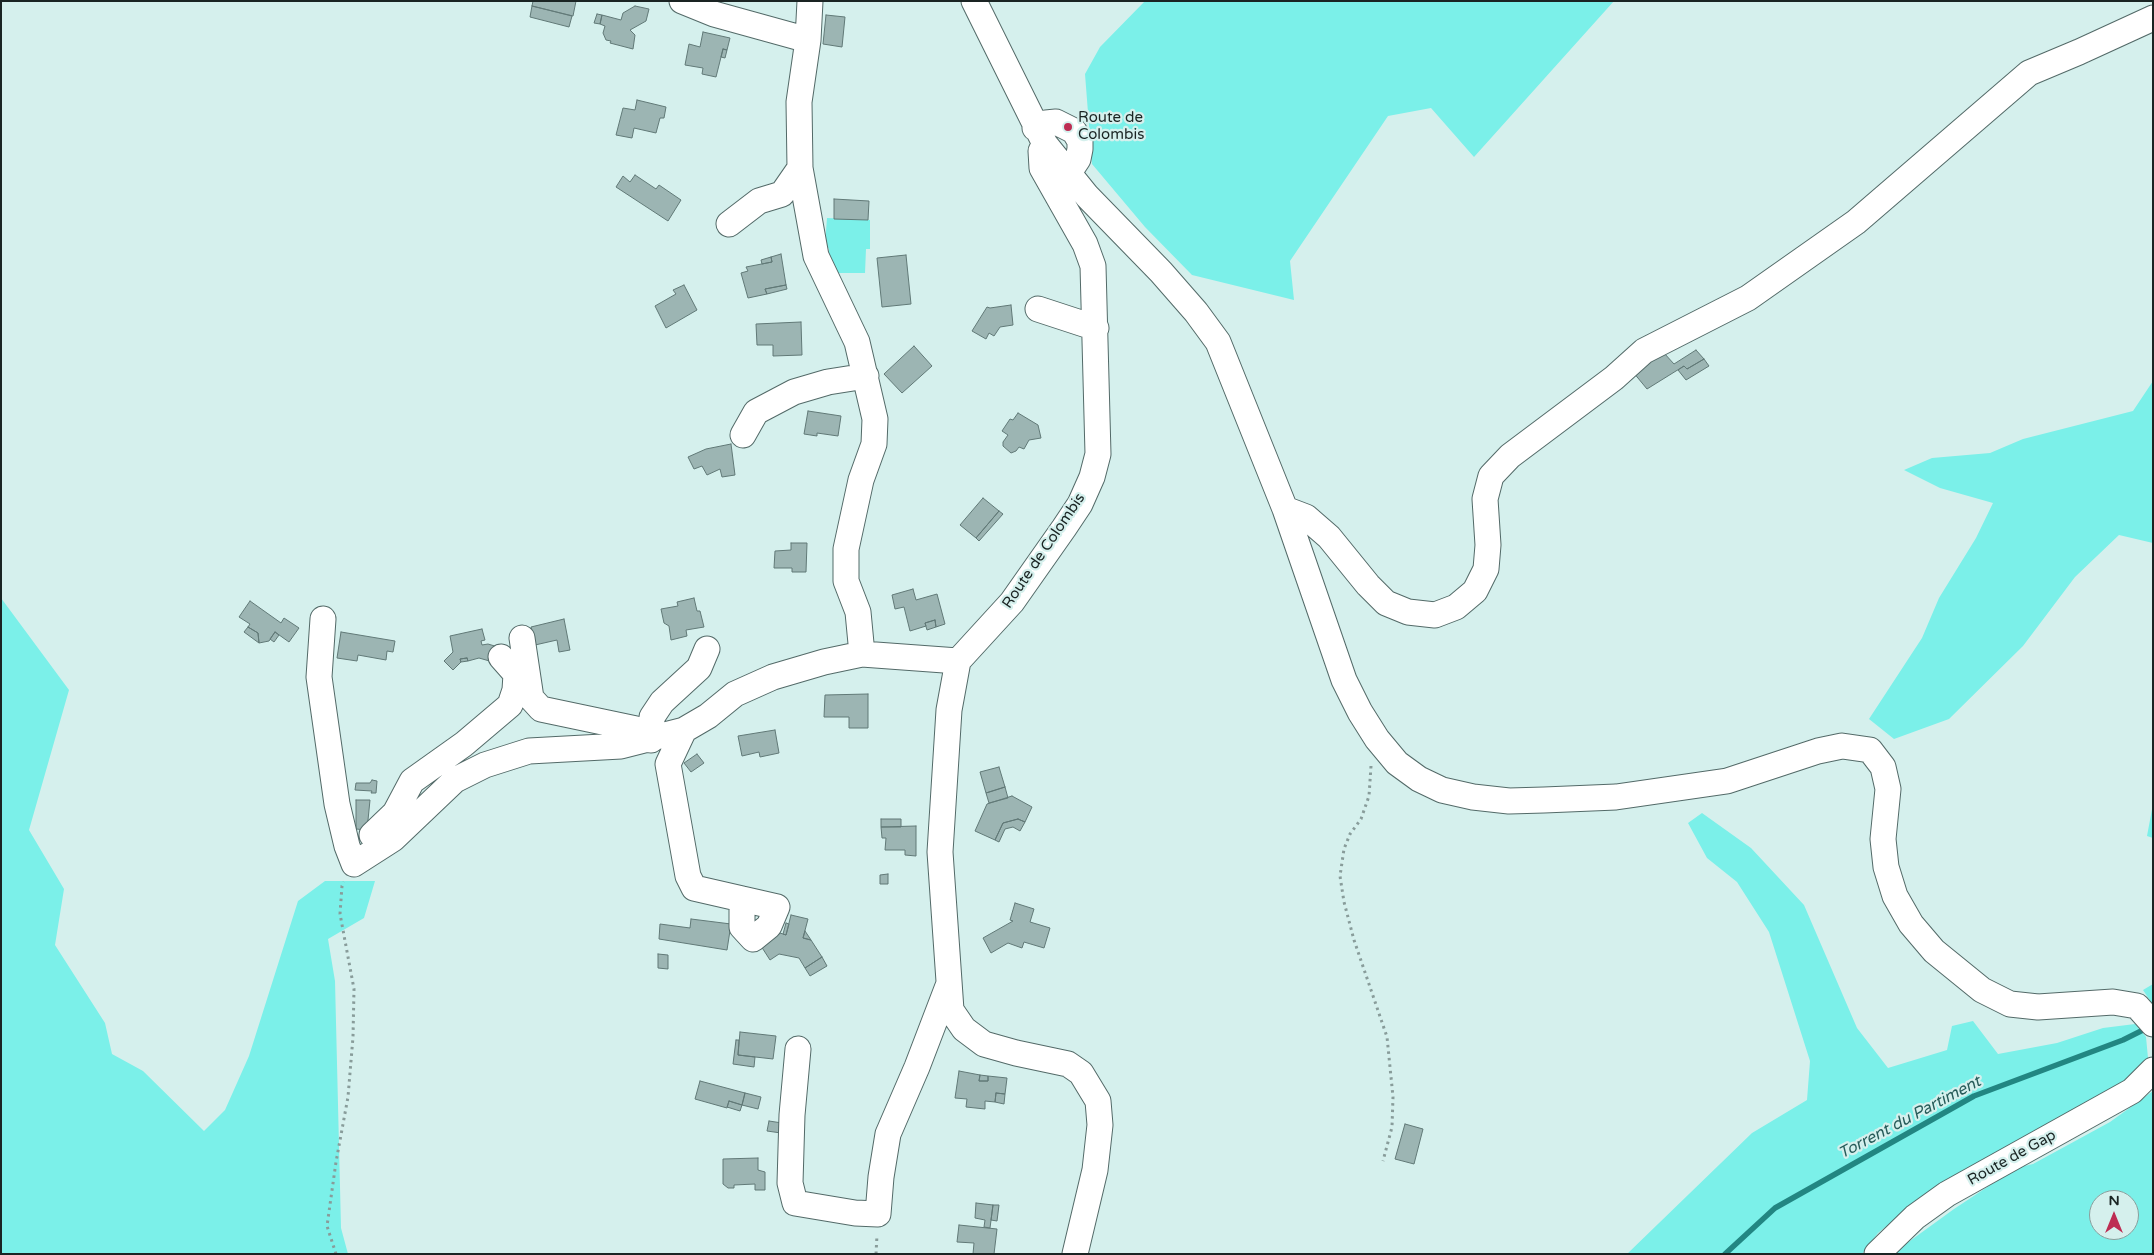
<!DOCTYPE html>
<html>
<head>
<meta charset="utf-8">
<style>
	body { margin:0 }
	#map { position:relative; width:2154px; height:1255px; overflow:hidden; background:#d5f0ed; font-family:"Varela Round",sans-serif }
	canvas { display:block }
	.frame { position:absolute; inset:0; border:2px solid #1a2423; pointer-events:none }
	.north { position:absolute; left:2089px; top:1190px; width:50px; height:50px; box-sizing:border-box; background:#d5f0ed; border:1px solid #8a9e9c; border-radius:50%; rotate:0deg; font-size:14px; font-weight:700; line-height:20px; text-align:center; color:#1a2423 }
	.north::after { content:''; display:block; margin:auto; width:18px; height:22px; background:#bd2d53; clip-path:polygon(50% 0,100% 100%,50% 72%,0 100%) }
</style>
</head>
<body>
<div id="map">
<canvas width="2154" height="1255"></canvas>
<div class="frame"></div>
<div class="north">N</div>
</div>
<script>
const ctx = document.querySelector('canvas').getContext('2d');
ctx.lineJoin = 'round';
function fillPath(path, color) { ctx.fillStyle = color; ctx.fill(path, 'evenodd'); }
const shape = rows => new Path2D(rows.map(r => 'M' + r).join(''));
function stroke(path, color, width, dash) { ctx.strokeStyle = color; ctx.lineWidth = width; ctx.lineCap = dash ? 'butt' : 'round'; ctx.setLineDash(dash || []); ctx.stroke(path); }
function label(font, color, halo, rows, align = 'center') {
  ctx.font = font + ' "Varela Round",sans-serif'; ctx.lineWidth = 4.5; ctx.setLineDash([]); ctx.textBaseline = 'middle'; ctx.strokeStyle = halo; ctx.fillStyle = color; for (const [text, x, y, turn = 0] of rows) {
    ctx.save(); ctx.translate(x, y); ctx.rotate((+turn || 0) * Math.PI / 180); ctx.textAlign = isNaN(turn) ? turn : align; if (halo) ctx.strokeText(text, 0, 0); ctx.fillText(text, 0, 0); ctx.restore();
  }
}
fillPath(shape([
	[1145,1,1614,1,1474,157,1431,108,1388,116,1290,261,1294,300,1192,275,1145,227,1092,164,1085,74,1100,47],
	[827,218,870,220,870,249,866,249,865,273,829,273,829,249,825,244],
	[2153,381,2153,543,2119,535,2075,577,2023,646,1949,719,1894,739,1869,719,1922,638,1939,598,1976,538,1993,503,1940,488,1904,470,1932,458,1990,453,2023,439,2133,411],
	[1,598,69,690,29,830,64,889,55,945,105,1023,112,1054,143,1071,204,1131,225,1110,249,1056,298,901,325,881,375,881,364,918,328,939,335,981,341,1228,348,1254,1,1254],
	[2153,804,2153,838,2147,836],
	[1702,813,1751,848,1804,905,1857,1028,1888,1068,1947,1050,1952,1026,1973,1021,1998,1054,2057,1043,2103,1028,2135,1024,2146,1037,2148,1058,2135,1074,2102,1095,1923,1196,1878,1233,1862,1254,1627,1254,1752,1133,1807,1100,1810,1061,1769,932,1737,882,1707,858,1688,823],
	[2153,984,2153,1005,2143,990],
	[2153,1091,2153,1254,1895,1254,1903,1246,1954,1209,2016,1168,2033,1164,2110,1122],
	[2099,1200,2129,1200,2129,1230,2099,1230]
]), '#7bf0e9');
stroke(shape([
	[1725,1254,1775,1208,1974,1096,2123,1040,2149,1027]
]), '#228682', 5.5);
const building = shape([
	[533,1,576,1,573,16,532,6,533,1],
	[532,6,572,16,569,27,530,17,532,6],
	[635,6,649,9,646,21,630,30,635,35,633,49,610,43,611,41,606,40,603,33,605,26,600,24,602,15,621,20,623,13,635,6],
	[597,14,602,15,600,24,594,23,597,14],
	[826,15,845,17,842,47,823,44,826,15],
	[703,32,730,38,727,50,723,49,716,77,702,74,703,68,685,65,689,44,700,47,703,32],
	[723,49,727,50,725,58,721,57,723,49],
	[637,100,666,107,664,118,660,118,656,133,634,128,632,138,616,135,623,108,635,110,637,100],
	[635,175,656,189,659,185,681,200,668,221,616,187,623,176,630,182,635,175],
	[834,199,869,201,868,220,834,219,834,199],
	[781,254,786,285,765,289,767,294,748,298,741,273,748,271,746,267,772,262,771,257,781,254],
	[906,255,911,304,882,307,877,258,906,255],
	[771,257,772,262,762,264,761,260,771,257],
	[684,285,697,310,666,328,655,306,676,294,673,290,684,285],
	[786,285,787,289,767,294,765,289,786,285],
	[1011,305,1013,325,1000,327,994,336,989,333,986,339,972,331,987,307,990,308,1011,305],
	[801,322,802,355,773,356,773,345,757,345,756,324,801,322],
	[914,346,932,366,902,393,884,374,914,346],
	[1696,350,1704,359,1687,369,1684,366,1647,389,1633,372,1664,353,1674,364,1696,350],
	[1704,359,1709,366,1686,380,1678,370,1684,366,1687,369,1704,359],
	[808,411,841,416,838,436,817,433,817,436,804,434,808,411],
	[1018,413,1038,425,1041,438,1029,440,1024,449,1019,447,1016,451,1011,453,1003,446,1003,442,1008,435,1002,431,1010,419,1013,420,1018,413],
	[731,444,735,475,722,477,720,469,707,475,702,466,694,469,688,457,706,449,731,444],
	[983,498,999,511,976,538,960,525,983,498],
	[999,511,1003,514,979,541,976,538,999,511],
	[791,543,807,543,806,572,792,572,792,568,774,568,775,551,791,550,791,543],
	[913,589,916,600,937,594,945,624,936,627,935,620,925,623,926,626,910,631,904,607,895,609,892,595,913,589],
	[694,598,697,611,700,611,704,627,686,630,687,636,671,640,669,626,664,623,661,609,678,606,677,602,694,598],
	[250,601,281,623,284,618,299,628,289,642,275,632,269,641,259,643,258,633,248,627,250,624,239,617,250,601],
	[564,619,570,650,559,652,557,640,535,645,531,627,564,619],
	[935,620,936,627,927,630,925,623,935,620],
	[248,627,258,633,259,643,244,632,248,627],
	[482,629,485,640,481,641,482,645,488,644,498,647,493,662,479,658,468,661,467,658,460,659,461,662,453,670,444,661,453,652,450,636,482,629],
	[275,632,279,635,274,642,270,639,275,632],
	[341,632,395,641,393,652,387,651,386,660,358,655,357,661,337,658,341,632],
	[467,658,468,661,461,662,460,659,467,658],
	[868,694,868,728,849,728,849,717,824,717,825,695,868,694],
	[775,730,779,753,760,757,759,752,742,756,738,736,775,730],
	[697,754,704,763,691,772,684,763,697,754],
	[999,767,1005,787,986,793,980,772,999,767],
	[372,780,377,781,376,793,371,793,372,791,355,790,356,783,370,783,372,780],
	[1005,787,1008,798,989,803,986,793,1005,787],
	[1012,796,1032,807,1025,822,1018,819,1003,823,995,840,975,831,987,804,1012,796],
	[356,800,370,800,367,830,356,829,356,800],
	[881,819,901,819,901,827,881,827,881,819],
	[1018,819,1025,822,1020,831,1013,827,1005,829,999,842,995,840,1003,823,1018,819],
	[916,826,916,856,905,855,905,850,885,850,886,838,882,838,881,827,916,826],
	[888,874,888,884,880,884,880,875,888,874],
	[1015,903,1034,909,1030,922,1050,928,1044,948,1024,942,1022,948,1008,943,991,953,983,938,1013,921,1010,920,1015,903],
	[791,915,808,919,803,938,811,940,822,957,805,968,799,958,779,954,770,960,761,946,780,933,786,935,791,915],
	[691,919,731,924,727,950,659,939,660,924,690,928,691,919],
	[786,923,789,924,786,935,783,934,786,923],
	[805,931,811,940,803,938,805,931],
	[658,954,668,955,668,969,658,968,658,954],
	[822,957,827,966,810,976,805,968,822,957],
	[740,1032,776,1036,773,1059,738,1055,740,1032],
	[736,1040,739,1040,738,1055,755,1057,754,1067,733,1064,736,1040],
	[959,1071,980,1075,979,1081,988,1081,988,1076,1007,1078,1005,1094,996,1093,995,1102,985,1101,985,1109,966,1107,967,1099,955,1098,959,1071],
	[980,1075,988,1076,988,1081,979,1081,980,1075],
	[700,1081,745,1093,742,1105,729,1101,727,1108,695,1099,700,1081],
	[745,1093,761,1097,758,1109,742,1105,745,1093],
	[996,1093,1005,1094,1004,1104,995,1102,996,1093],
	[729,1101,742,1105,740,1111,727,1107,729,1101],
	[769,1121,782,1123,781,1133,767,1131,769,1121],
	[1405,1124,1423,1129,1414,1164,1395,1159,1405,1124],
	[758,1158,758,1170,765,1172,765,1190,755,1190,755,1184,734,1185,734,1188,728,1188,723,1184,723,1159,758,1158],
	[976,1203,993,1205,990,1228,984,1227,985,1220,975,1218,976,1203],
	[993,1205,999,1205,997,1221,991,1220,993,1205],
	[959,1225,997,1229,994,1254,973,1254,974,1243,957,1242,959,1225]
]);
fillPath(building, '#9cb5b3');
stroke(building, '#617977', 1);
const minor = shape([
	[682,1,714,14,808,40],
	[810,1,808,40,799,102,800,168,816,256,857,342,875,419,874,444,861,480,846,549,846,581,858,612,862,654],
	[974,1,1045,144,1087,196,1161,272,1196,312,1218,342,1285,509,1344,680,1360,712,1377,739,1397,763,1419,779,1442,790,1473,797,1509,801,1544,800,1616,797,1727,781,1818,751,1842,746,1870,750,1883,767,1888,789,1883,839,1886,867,1895,896,1911,924,1934,951,1982,990,2010,1004,2038,1007,2113,1002,2137,1006,2153,1024],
	[1035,128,1046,123,1056,122,1074,131,1080,141,1080,149,1078,159,1068,174],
	[1045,144,1041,151,1042,168,1085,244,1093,266,1098,454,1092,477,1080,504,1064,528,1012,602,958,661,949,710,940,852,951,1010,964,1029,984,1044,1016,1053,1068,1064,1081,1073,1098,1101,1100,1125,1095,1170,1075,1254],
	[729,224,759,201,782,194,800,168],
	[1038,309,1096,328],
	[743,435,756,412,794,392,828,382,866,376],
	[1285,509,1306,517,1329,537,1368,585,1386,603,1408,612,1435,615,1456,607,1475,591,1486,569,1488,545,1485,499,1491,476,1510,456,1614,378,1644,351,1748,298,1856,222,2029,73,2079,52,2153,18],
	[323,619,319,677,337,804,347,846,354,864,393,839,455,780,485,765,529,751,621,746,684,730,708,716,735,694,773,677,824,662,862,654,958,661],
	[522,638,531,698,541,709,636,729,651,740],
	[684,730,668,764,688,876,694,888,742,899,742,927,753,939,769,926,777,907,742,899],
	[651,740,652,717,662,702,699,668,707,649],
	[372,835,395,813,412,781,464,744,510,705,515,690,516,674,501,657],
	[798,1049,792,1115,790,1183,795,1203,855,1213,878,1214,881,1177,888,1134,917,1067,948,986],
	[1877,1254,1915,1217,1947,1194,2132,1091,2153,1070]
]);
stroke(minor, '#536a68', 27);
stroke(shape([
	[1371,766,1369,796,1361,819,1350,834,1344,849,1340,876,1344,902,1354,940,1387,1037,1393,1097,1392,1127,1383,1161],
	[336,1254,327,1226,336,1162,348,1097,353,1037,354,989,340,914,342,886,344,882],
	[876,1254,877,1235]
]), '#889c9a', 3, [2.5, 4]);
stroke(minor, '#fff', 25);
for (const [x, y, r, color] of [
	[1068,127,5,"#bd2d53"]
]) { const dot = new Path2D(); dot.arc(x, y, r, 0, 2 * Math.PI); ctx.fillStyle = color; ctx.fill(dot); stroke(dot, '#d5f0ed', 2); }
label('15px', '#1a2423', '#d5f0ed', [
	["Route de",1078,118],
	["Colombis",1078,135]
], 'left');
label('15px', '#1a2423', '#d5f0ed', [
	["Route de Colombis",1044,551,-56],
	["Route de Gap",2012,1158,-29]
]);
label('italic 16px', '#265b59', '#d5f0ed', [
	["Torrent du Partiment",1910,1118,-28]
]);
</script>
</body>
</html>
